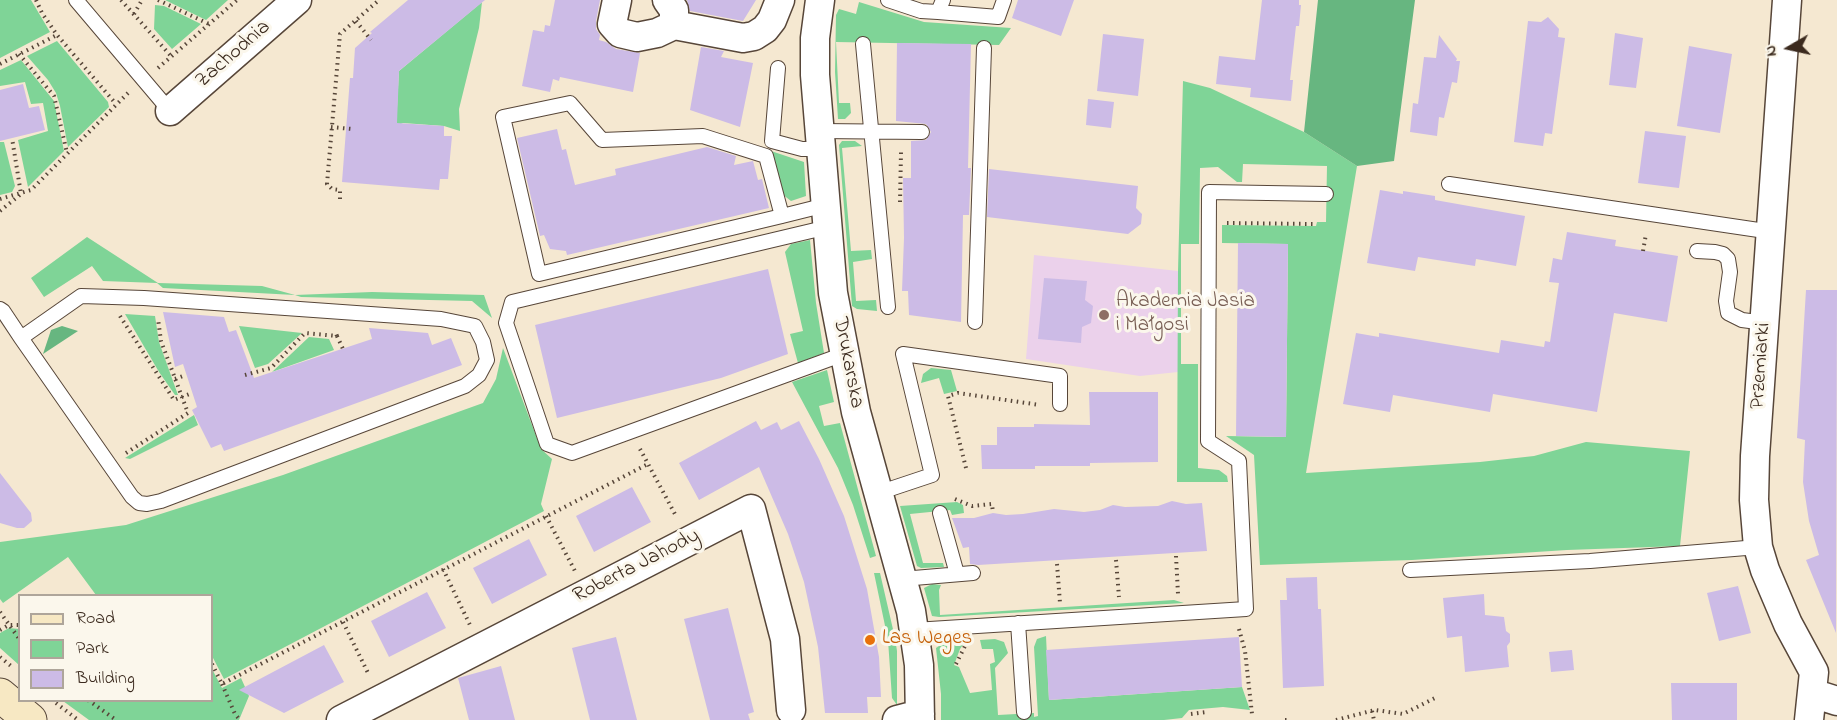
<!DOCTYPE html>
<html>
<head>
<meta charset="utf-8">
<style>
	body { margin:0 }
	#map { position:relative; width:1837px; height:720px; overflow:hidden; background:#f5e8d1; font-family:"Indie Flower",sans-serif }
	canvas { display:block }
	.legend { position:absolute; left:18px; top:594px; width:195px; height:108px; box-sizing:border-box; background:#fbf7ec; border:2px solid #aea59a; margin:0; padding:8px 10px; list-style:none; font-size:18px; color:#3b2a1e }
	.legend li { display:flex; align-items:center; gap:12px; height:30px }
	.legend b { width:30px; border:2px solid #aea59a }
	.north { position:absolute; left:1759px; top:18px; width:60px; height:60px; -webkit-text-stroke:4px #fbf7ec; paint-order:stroke; rotate:261deg; font-size:16px; font-weight:700; line-height:24px; text-align:center; color:#3b2a1e }
	.north::after { content:''; display:block; margin:auto; width:21px; height:27px; background:#3b2a1e; clip-path:polygon(50% 0,100% 100%,50% 72%,0 100%) }
</style>
</head>
<body>
<div id="map">
<canvas width="1837" height="720"></canvas>
<ul class="legend">
<li><b style="height:8px;background:#f7e8c3"></b>Road</li>
<li><b style="height:16px;background:#7fd497"></b>Park</li>
<li><b style="height:16px;background:#ccbbe6"></b>Building</li>
</ul>
<div class="north">N</div>
</div>
<script>
const ctx = document.querySelector('canvas').getContext('2d');
ctx.lineJoin = 'round';
function fillPath(path, color) { ctx.fillStyle = color; ctx.fill(path, 'evenodd'); }
const shape = rows => new Path2D(rows.map(r => 'M' + r).join(''));
function stroke(path, color, width, dash) { ctx.strokeStyle = color; ctx.lineWidth = width; ctx.lineCap = dash ? 'butt' : 'round'; ctx.setLineDash(dash || []); ctx.stroke(path); }
function label(font, color, halo, rows, align = 'center') {
  ctx.font = font + ' "Indie Flower",sans-serif'; ctx.lineWidth = 6; ctx.setLineDash([]); ctx.textBaseline = 'middle'; ctx.strokeStyle = halo; ctx.fillStyle = color; for (const [text, x, y, turn = 0] of rows) {
    ctx.save(); ctx.translate(x, y); ctx.rotate((+turn || 0) * Math.PI / 180); ctx.textAlign = isNaN(turn) ? turn : align; if (halo) ctx.strokeText(text, 0, 0); ctx.fillText(text, 0, 0); ctx.restore();
  }
}
fillPath(shape([
	[1034,255,1178,271,1178,372,1140,376,1026,359]
]), '#ebd1eb');
fillPath(shape([
	[0,0,31,0,50,32,0,58],
	[165,0,228,0,206,20],
	[482,2,479,28,459,109,460,131,444,126,403,123,396,126,399,71],
	[859,2,924,22,1011,28,999,45,836,42,839,103,850,103,851,113,845,119,838,119,835,72,836,15,839,9,856,14],
	[155,5,164,6,201,24,172,49,154,29],
	[57,41,108,102,109,107,68,147,60,106,56,93,48,80,27,56],
	[21,60,54,101,64,151,28,187,18,140,48,131,43,103,31,104,25,82,0,86,0,70],
	[1183,81,1210,88,1304,132,1357,166,1306,473,1480,462,1534,456,1586,442,1690,451,1680,546,1567,550,1412,560,1260,565,1254,455,1226,436,1286,437,1288,244,1222,243,1222,225,1316,226,1317,222,1326,222,1327,166,1243,164,1242,182,1237,182,1218,167,1200,168,1199,244,1181,244,1181,364,1198,364,1198,468,1219,470,1227,476,1228,482,1177,482,1178,271],
	[842,141,855,141,862,146,842,148,851,251,871,250,872,259,853,262,856,301,876,300,877,311,857,309,852,306,839,145],
	[0,142,4,142,15,186,12,192,0,195],
	[771,151,804,162,806,196,791,201,782,194],
	[87,237,158,283,262,286,295,295,372,292,484,295,492,318,472,301,301,297,295,295,163,288,157,283,103,281,92,266,44,297,31,278],
	[810,240,816,303,824,353,798,363,790,334,803,331,785,252,791,244],
	[125,314,155,316,159,342,178,395,175,395,159,372],
	[239,326,302,333,268,364,255,368],
	[309,337,329,339,334,350,272,372],
	[503,348,541,449,552,459,541,504,544,511,224,679,212,656,212,596,96,595,68,557,3,603,0,599,0,542,126,525,283,475,483,403,496,379],
	[931,368,951,370,957,391,944,394,939,378,921,383,923,374],
	[827,370,834,402,819,406,824,426,840,423,876,556,870,558,853,505,838,468,792,382],
	[194,415,198,425,130,459,125,458],
	[957,502,963,505,964,513,952,515,950,510,910,514,923,563,943,563,944,567,921,568,917,566,900,506],
	[874,573,880,573,895,638,897,651,897,705,892,698,888,640],
	[932,584,941,585,939,590,940,615,1174,600,1184,603,939,617,932,616,924,588],
	[9,628,19,629,19,665,0,648,0,633],
	[1046,636,1049,700,1242,687,1250,710,1223,707,1189,710,1182,718,1164,720,941,720,941,694,936,648,942,644,967,639,960,649,954,665,959,667,970,693,992,690,990,664,995,662,993,649,982,649,980,640,995,639,1004,642,1008,653,995,668,998,715,1034,713,1034,717,1038,716,1034,647,1037,639],
	[212,669,222,688,241,678,249,696,239,720,89,720,63,701,212,700]
]), '#7fd497');
fillPath(shape([
	[1318,0,1415,0,1394,161,1357,166,1304,132],
	[62,326,78,331,43,354,51,330]
]), '#67b680');
fillPath(shape([
	[408,0,485,0,399,71,397,123,444,126,444,136,452,136,448,179,440,179,439,190,342,182,350,78,353,78,355,48,372,33,370,32],
	[555,0,600,0,596,21,596,29,600,35,599,40,606,42,616,49,640,53,633,92,560,77,559,81,553,79,550,92,522,86,533,30,544,32,545,25,550,26],
	[687,0,756,0,743,21,690,11],
	[1018,0,1074,0,1061,36,1012,18],
	[1262,0,1299,0,1299,5,1301,5,1299,26,1296,26,1290,80,1293,80,1291,101,1250,97,1251,88,1216,84,1219,56,1255,60],
	[1548,17,1559,29,1558,37,1565,38,1552,134,1545,133,1543,146,1514,142,1528,21,1541,22],
	[1615,33,1643,38,1636,88,1609,85],
	[1103,34,1144,39,1138,96,1097,91],
	[1439,35,1457,59,1456,61,1460,61,1457,83,1452,82,1444,118,1439,117,1437,136,1410,132,1413,103,1418,104,1424,57,1436,58],
	[897,43,971,44,968,168,971,168,969,215,963,215,961,322,909,315,908,291,902,291,904,238,903,178,911,178,911,141,926,140,931,132,926,124,896,121],
	[1689,46,1732,54,1720,133,1677,126],
	[701,47,724,51,721,57,753,63,740,127,690,110],
	[23,84,29,108,39,106,45,130,0,141,0,90],
	[1088,99,1114,102,1111,128,1086,125],
	[557,129,562,150,566,149,575,185,616,175,615,169,707,147,736,156,734,165,753,161,758,180,762,179,769,208,567,255,566,251,550,249,544,235,540,236,517,138],
	[1645,131,1686,136,1679,188,1638,183],
	[989,169,1138,186,1136,208,1142,214,1141,224,1128,234,987,217],
	[1380,190,1403,194,1403,191,1435,196,1435,200,1525,216,1516,266,1476,259,1475,266,1418,257,1415,271,1367,263],
	[1567,232,1616,240,1615,246,1678,256,1667,322,1614,313,1597,412,1493,394,1490,412,1393,395,1390,412,1343,404,1356,333,1379,337,1379,333,1499,353,1501,340,1544,347,1545,341,1550,342,1559,283,1549,282,1553,258,1562,260],
	[1238,243,1288,244,1286,437,1236,436],
	[768,269,788,354,721,378,557,418,535,325],
	[1044,278,1087,281,1085,300,1093,306,1091,323,1082,327,1081,343,1038,339],
	[1806,290,1837,290,1836,633,1806,560,1819,555,1809,521,1803,482,1805,440,1797,438],
	[163,312,224,317,229,332,236,330,254,378,372,339,369,328,428,333,432,345,451,338,462,365,224,451,221,444,211,448,192,410,197,407,183,364,175,367],
	[1089,392,1158,392,1158,462,1090,463,1090,466,1035,466,1035,469,982,469,981,445,997,445,997,427,1034,427,1034,424,1090,425],
	[756,421,761,430,777,422,781,430,799,421,819,459,844,516,867,589,879,657,881,697,867,697,868,713,825,713,818,647,804,582,788,534,759,467,699,500,679,463],
	[0,473,31,513,32,521,24,528,17,528,0,523],
	[632,487,651,522,594,552,576,516],
	[1172,501,1186,504,1202,503,1207,551,978,565,970,564,969,547,963,548,952,518,974,518,993,513,1006,515,1023,514,1054,509,1084,512,1100,510,1113,505,1125,507,1158,506],
	[529,539,547,575,492,604,473,568],
	[1317,577,1318,609,1321,609,1324,686,1283,688,1280,600,1287,600,1286,578],
	[1738,586,1751,633,1719,641,1707,593],
	[427,592,446,628,389,657,371,621],
	[1484,594,1485,615,1504,617,1506,631,1510,634,1510,642,1507,646,1509,667,1465,672,1462,636,1447,638,1443,598],
	[728,608,754,712,748,714,750,720,710,720,684,619],
	[616,637,637,720,590,720,572,648],
	[1239,637,1242,687,1049,700,1046,650],
	[324,645,344,682,284,713,239,690],
	[1572,650,1574,670,1551,672,1549,652],
	[501,666,515,720,469,720,458,678],
	[1671,683,1737,683,1737,720,1672,720]
]), '#ccbbe6');
const service = shape([
	[76,0,170,111],
	[888,0,921,11,938,12,943,0],
	[938,12,998,17,1004,0],
	[863,44,888,307],
	[778,68,772,141,802,149,821,149],
	[820,131,922,132],
	[1449,184,1772,232],
	[782,216,766,156,703,136,602,140,570,103,503,117,539,274,782,216,826,205],
	[828,227,512,302,506,323,547,444,572,453,844,354],
	[1697,251,1715,252,1723,254,1728,259,1730,272,1726,301,1728,313,1742,320,1765,323],
	[0,309,3,311,21,338,132,497,139,503,147,504,161,501,465,386,479,375,487,360,483,342,475,326,441,319,144,298,81,296,21,338],
	[975,322,984,48],
	[878,493,932,475,903,354,1060,376,1060,404],
	[940,513,957,574],
	[1410,570,1590,561,1758,547],
	[902,579,973,573],
	[1018,623,1024,712],
	[914,630,1246,609,1239,461,1208,441,1209,192,1326,194]
]);
const minor = shape([
	[617,0,612,24,620,33,637,37,657,33,674,25,743,38,754,36,765,29,772,20,780,0],
	[667,0,674,10,674,25],
	[820,0,815,38,815,75,833,293,856,412,911,611,919,665,920,720],
	[1787,0,1755,456,1754,500,1758,547,1765,570,1788,624,1814,672,1809,720],
	[170,111,297,0],
	[1812,693,1837,701],
	[341,720,751,509,785,639,791,710],
	[897,720,920,714]
]);
const secondary = shape([
	[0,695,30,720]
]);
stroke(service, '#574639', 16);
stroke(minor, '#574639', 31);
stroke(secondary, '#574639', 35);
stroke(shape([
	[36,0,42,13,57,35,116,104],
	[121,0,171,56],
	[158,0,209,24],
	[134,14,142,0],
	[356,21,371,40],
	[19,54,54,96,67,153],
	[0,64,57,35],
	[158,68,237,0],
	[331,127,352,129],
	[0,199,31,190,129,92],
	[340,199,340,190,332,189,327,184,340,34,379,0],
	[900,202,901,152],
	[0,211,21,194,12,138],
	[1227,223,1315,224],
	[1643,251,1646,234],
	[120,316,174,400,192,393],
	[337,336,343,349],
	[245,375,271,368,305,333,337,336,335,331],
	[175,379,186,375],
	[640,449,676,516],
	[126,453,188,413,161,341,158,319],
	[966,468,948,396,958,393,1040,405],
	[955,499,972,506,992,504,993,513],
	[546,516,575,571],
	[1176,556,1178,594],
	[1116,560,1119,597],
	[1057,564,1060,603],
	[443,569,470,625],
	[0,612,20,640],
	[343,622,369,675],
	[1239,629,1245,651,1252,714],
	[0,630,9,625,20,625],
	[0,657,11,666],
	[212,664,222,684,648,464],
	[956,664,965,646],
	[222,684,235,714,240,720],
	[88,700,116,720],
	[56,703,78,720],
	[1372,711,1374,720],
	[1191,714,1206,712],
	[1285,720,1288,720],
	[1336,720,1375,710,1403,714,1437,697]
]), '#574639', 4, [1.5, 4.5]);
stroke(service, '#fff', 14);
stroke(minor, '#fff', 28);
stroke(secondary, '#f7e8c3', 33);
for (const [x, y, r, color] of [
	[1104,315,6,"#8d6e63"],
	[870,640,6,"#e8710a"]
]) { const dot = new Path2D(); dot.arc(x, y, r, 0, 2 * Math.PI); ctx.fillStyle = color; ctx.fill(dot); stroke(dot, '#fbf7ec', 2); }
label('21px', '#3b2a1e', '#fbf7ec', [
	["Zachodnia",234,55,-41],
	["Drukarska",847,363,79],
	["Przemiarki",1762,366,-86],
	["Roberta Jahody",637,567,-27]
]);
label('21px', '#785e54', '#fbf7ec', [
	["Akademia Jasia",1116,303],
	["i Małgosi",1116,327]
], 'left');
label('21px', '#c56008', '#fbf7ec', [
	["Las Weges",882,640]
], 'left');
</script>
</body>
</html>
